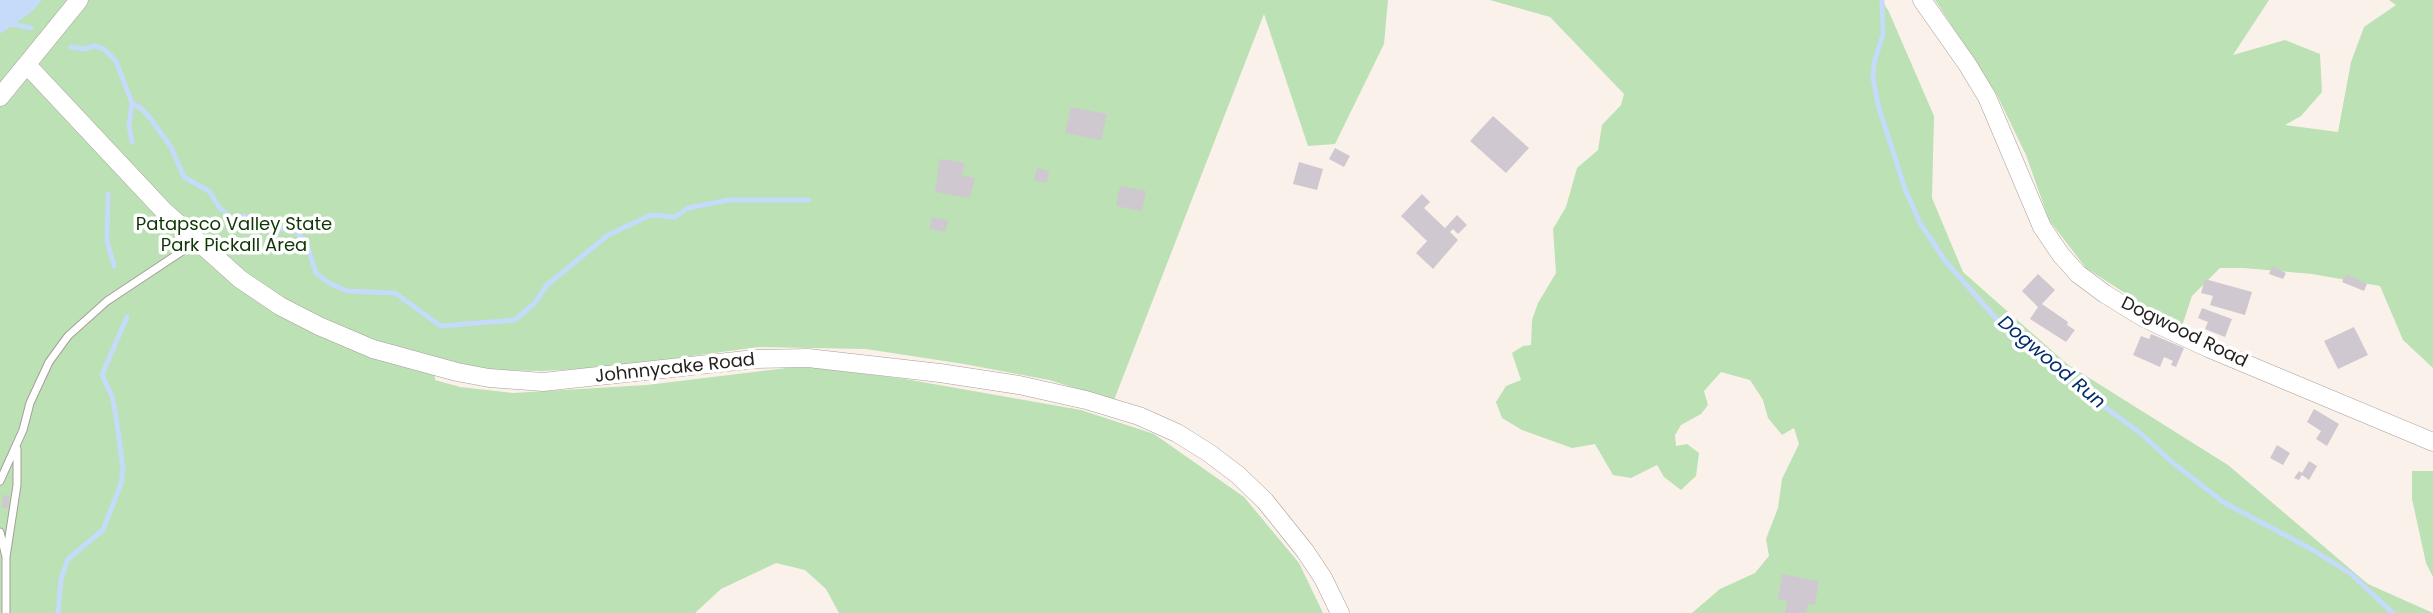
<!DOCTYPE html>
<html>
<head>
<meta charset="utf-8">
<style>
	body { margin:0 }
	canvas { display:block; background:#fbf1eb }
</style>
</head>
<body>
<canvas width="2433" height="613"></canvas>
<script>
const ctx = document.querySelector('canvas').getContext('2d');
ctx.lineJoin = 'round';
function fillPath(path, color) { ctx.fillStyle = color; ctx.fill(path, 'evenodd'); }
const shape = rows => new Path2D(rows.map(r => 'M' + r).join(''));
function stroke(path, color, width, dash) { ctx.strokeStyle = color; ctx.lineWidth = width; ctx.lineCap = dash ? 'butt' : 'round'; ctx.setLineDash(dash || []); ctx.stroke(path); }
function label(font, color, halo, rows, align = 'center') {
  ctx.font = font + ' Poppins,sans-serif'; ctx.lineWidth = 7; ctx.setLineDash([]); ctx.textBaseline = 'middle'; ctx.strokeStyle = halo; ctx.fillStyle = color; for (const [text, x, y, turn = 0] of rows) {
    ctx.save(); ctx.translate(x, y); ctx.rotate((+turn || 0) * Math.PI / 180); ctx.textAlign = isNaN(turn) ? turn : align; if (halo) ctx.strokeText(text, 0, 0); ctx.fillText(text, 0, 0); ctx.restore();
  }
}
fillPath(shape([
	[0,0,1388,0,1384,44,1335,144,1308,146,1264,14,1114,400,1049,380,964,364,866,349,759,347,602,368,542,371,488,370,434,359,435,380,460,387,513,393,647,385,803,366,905,379,1081,410,1154,434,1244,497,1299,563,1323,613,839,613,826,589,805,570,776,563,721,589,695,613,0,613],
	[1490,0,1882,0,1889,12,1934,116,1932,198,1963,272,2067,364,2228,465,2368,584,2433,613,1692,613,1720,589,1755,573,1769,556,1766,539,1778,508,1782,479,1799,444,1794,428,1782,435,1768,418,1763,400,1750,380,1721,372,1704,391,1708,405,1701,414,1681,425,1675,435,1676,446,1687,444,1699,453,1696,476,1681,490,1664,477,1657,465,1631,478,1613,475,1595,444,1572,448,1522,430,1502,418,1496,402,1506,386,1521,380,1512,353,1523,346,1531,345,1532,320,1538,303,1556,273,1553,229,1566,207,1577,168,1598,150,1602,125,1621,105,1624,94,1550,17],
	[1935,0,2269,0,2233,55,2285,40,2320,54,2322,92,2301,116,2285,125,2338,132,2351,62,2364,27,2396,5,2389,0,2433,0,2433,368,2403,340,2380,286,2312,274,2244,268,2220,268,2192,296,2181,329,2086,268,2049,220,2026,155,1997,95],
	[2412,471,2433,471,2433,577,2426,563,2412,499]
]), '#bbe1b4');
fillPath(shape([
	[0,0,42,0,33,11,0,34]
]), '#c6daf9');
stroke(shape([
	[1882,0,1883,34,1874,63,1873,78,1878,105,1905,189,1920,223,1946,262,2001,324,2066,379,2139,432,2172,462,2223,502,2313,550,2351,574,2393,613],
	[0,22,31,28],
	[71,47,84,49,94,46,104,49,116,61,132,103,142,109,150,118,171,147,184,177,210,192,219,207,230,217,244,216,277,228,296,232,306,242,316,273,329,283,347,291,395,293,441,326,515,320,535,303,547,285,608,235,651,215,675,217,688,208,728,200,809,200],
	[132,142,129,126,132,103],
	[108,194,107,241,114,266],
	[58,613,61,579,68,559,103,530,121,484,123,469,116,416,112,396,102,375,127,317]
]), '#c6daf9', 5);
fillPath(shape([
	[1071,107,1107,114,1101,140,1065,133],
	[1493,116,1529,148,1506,173,1470,141],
	[1335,148,1350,156,1344,167,1329,159],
	[940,159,965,163,962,175,975,178,970,198,935,192],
	[1299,162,1323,169,1317,190,1293,184],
	[1037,168,1049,171,1047,183,1034,180],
	[1120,186,1146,191,1142,211,1116,206],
	[1422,194,1430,202,1424,208,1445,228,1457,215,1467,225,1458,234,1453,229,1450,232,1458,240,1433,269,1416,253,1427,241,1401,216],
	[932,217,948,220,945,232,929,229],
	[2272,267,2286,273,2283,279,2269,274],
	[2038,274,2055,290,2042,304,2068,322,2067,325,2075,330,2066,342,2030,319,2038,307,2022,291],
	[2346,274,2367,284,2364,291,2342,282],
	[2205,279,2252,292,2245,315,2210,305,2213,296,2201,293],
	[2202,308,2232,319,2225,337,2205,329,2208,322,2198,318],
	[2354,327,2368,355,2338,369,2324,341],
	[2151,334,2184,348,2176,367,2171,365,2173,361,2164,357,2160,367,2133,355,2141,336,2149,339],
	[2314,409,2339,424,2327,446,2316,439,2321,431,2307,422],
	[2277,445,2290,453,2283,465,2270,458],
	[2309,461,2317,466,2309,480,2302,475,2299,480,2294,478,2299,471,2302,473],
	[3,495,9,496,9,508,2,508],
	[1782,574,1819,581,1815,605,1808,604,1806,613,1785,613,1787,601,1778,599]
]), '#cfc8d0');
const service = shape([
	[0,481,23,430,30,403,49,362,68,336,107,301,196,242],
	[0,532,6,557,6,613],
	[6,557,17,485,17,449]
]);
const tertiary = shape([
	[1922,0,1967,64,1987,97,2042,227,2061,255,2078,274,2105,294,2144,318,2208,348,2433,442],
	[28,66,163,210,240,279,280,306,319,326,373,349,457,372,489,378,543,382,755,359,808,358,940,373,1019,385,1086,400,1139,416,1177,433,1209,453,1238,475,1265,501,1305,551,1323,578,1340,613],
	[0,97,79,0]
]);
stroke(service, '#a89e99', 9);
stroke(tertiary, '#a89e99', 19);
stroke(service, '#fff', 7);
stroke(tertiary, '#fff', 18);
label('18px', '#0e3705', '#fff', [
	["Patapsco Valley State",234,225],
	["Park Pickall Area",234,246]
]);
label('18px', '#231f1d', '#fff', [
	["Dogwood Road",2184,333,26],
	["Johnnycake Road",675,369,-6]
]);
label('italic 19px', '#002d6c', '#fff', [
	["Dogwood Run",2051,363,40]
]);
</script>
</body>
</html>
